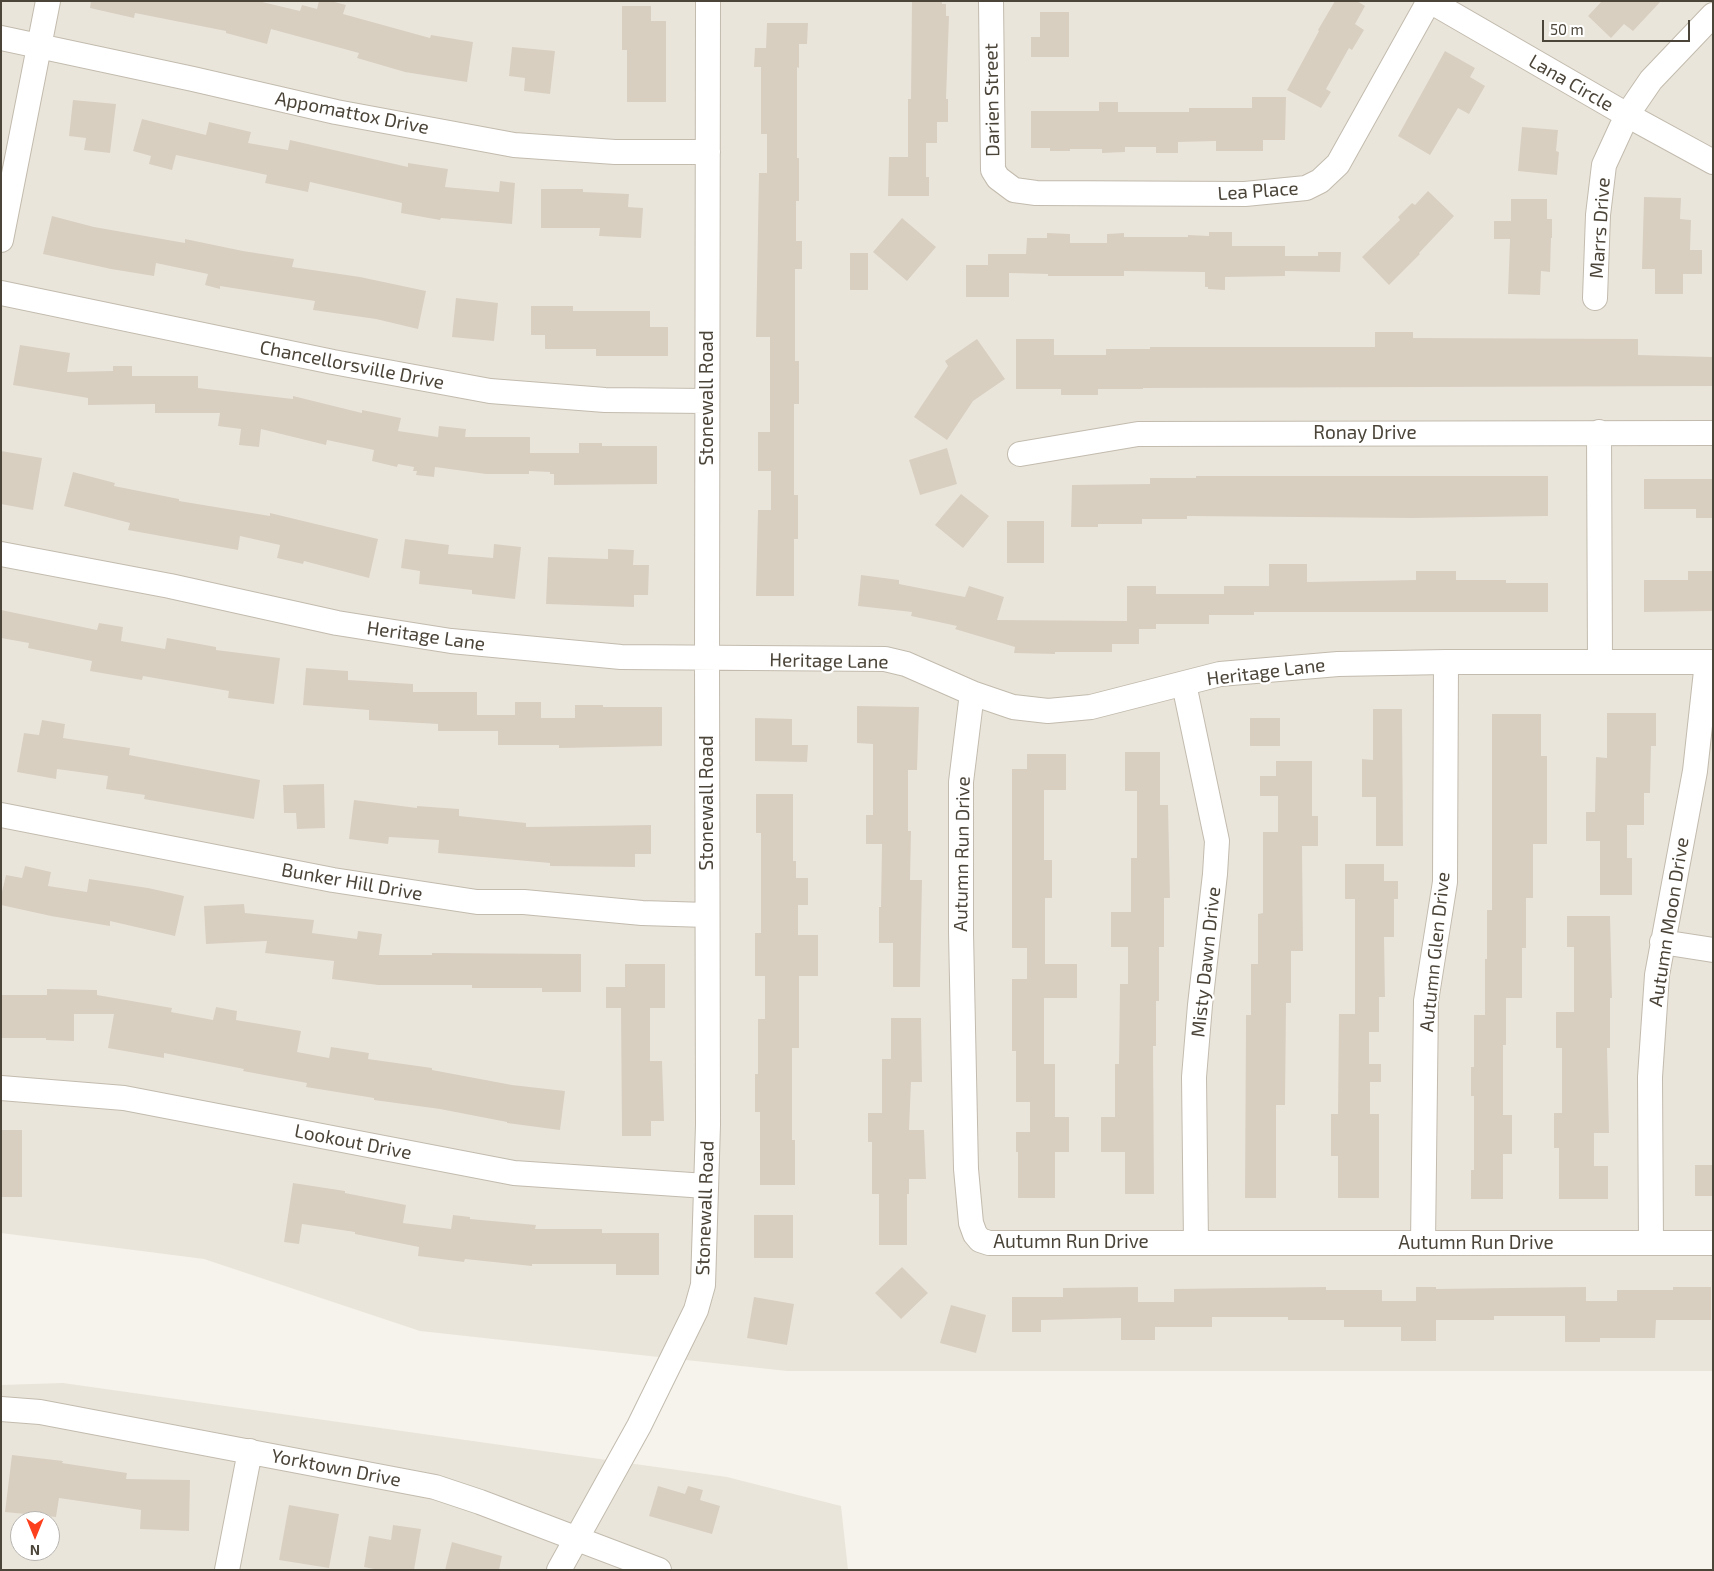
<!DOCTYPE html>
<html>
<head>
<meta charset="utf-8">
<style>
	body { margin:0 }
	#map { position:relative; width:1714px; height:1571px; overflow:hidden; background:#f6f3ec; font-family:"Exo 2",sans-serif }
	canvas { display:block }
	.frame { position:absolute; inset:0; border:2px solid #4b4439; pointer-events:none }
	.north { position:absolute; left:10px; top:1511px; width:50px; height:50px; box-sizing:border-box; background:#fff; border:1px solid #b7b4b0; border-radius:50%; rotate:180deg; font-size:14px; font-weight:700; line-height:20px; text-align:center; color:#4b4439 }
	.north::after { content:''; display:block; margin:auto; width:18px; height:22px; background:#fc3f1d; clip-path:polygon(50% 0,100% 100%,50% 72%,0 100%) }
	.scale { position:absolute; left:1542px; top:20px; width:148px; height:22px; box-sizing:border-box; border:2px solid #4b4439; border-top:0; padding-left:6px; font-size:15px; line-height:18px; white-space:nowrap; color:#4b4439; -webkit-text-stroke:4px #fff; paint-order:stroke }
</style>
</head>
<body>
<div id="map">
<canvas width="1714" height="1571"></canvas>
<div class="frame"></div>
<div class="north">N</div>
<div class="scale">50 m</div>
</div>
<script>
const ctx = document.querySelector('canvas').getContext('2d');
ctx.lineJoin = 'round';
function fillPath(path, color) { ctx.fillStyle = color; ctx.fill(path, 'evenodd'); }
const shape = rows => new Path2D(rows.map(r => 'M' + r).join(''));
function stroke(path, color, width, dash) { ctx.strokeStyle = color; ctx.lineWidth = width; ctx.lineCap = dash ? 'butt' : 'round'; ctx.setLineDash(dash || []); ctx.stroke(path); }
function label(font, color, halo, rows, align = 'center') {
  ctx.font = font + ' "Exo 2",sans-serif'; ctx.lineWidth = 4.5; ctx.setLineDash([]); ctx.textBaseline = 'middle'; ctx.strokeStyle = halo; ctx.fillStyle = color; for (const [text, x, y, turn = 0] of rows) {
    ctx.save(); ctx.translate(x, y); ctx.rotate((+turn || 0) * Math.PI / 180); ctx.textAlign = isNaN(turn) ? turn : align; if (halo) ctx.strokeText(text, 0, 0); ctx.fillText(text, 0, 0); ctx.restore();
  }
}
fillPath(shape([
	[1,1,1713,1,1713,1371,787,1371,420,1331,204,1259,1,1233],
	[63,1383,727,1477,841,1506,848,1570,1,1570,1,1385],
	[20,1521,50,1521,50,1551,20,1551]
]), '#eae5da');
fillPath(shape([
	[91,1,258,1,300,11,302,5,317,9,319,1,331,1,346,5,343,14,430,38,431,35,473,42,467,82,405,72,357,58,359,53,271,29,267,44,226,33,226,31,135,13,134,18,90,8],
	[912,1,942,1,942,4,946,4,946,16,949,16,946,99,948,99,948,122,937,122,937,143,926,143,926,177,929,177,929,196,888,196,889,157,908,157,908,99,911,99],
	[1335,1,1357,1,1365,6,1355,24,1364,30,1352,50,1349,48,1326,89,1331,92,1321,108,1287,90,1319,31,1318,30],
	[1602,1,1661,1,1633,31,1624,24,1611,38,1588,16],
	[622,6,651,6,651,21,666,21,666,102,627,102,627,50,622,50],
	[1040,12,1069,12,1069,57,1031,57,1031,37,1040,37],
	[767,23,808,23,807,44,799,44,799,68,797,67,797,158,799,158,799,201,796,201,796,241,802,241,802,269,795,269,795,361,799,361,799,404,794,404,794,495,798,495,798,539,794,539,794,596,756,596,758,510,771,510,771,471,758,471,758,432,770,432,770,337,756,337,759,173,767,173,767,134,761,134,761,67,754,67,755,48,766,48],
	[512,47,555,51,550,94,524,91,525,78,509,76],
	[1445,51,1475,68,1470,77,1485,86,1469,114,1458,108,1430,155,1398,136],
	[1252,97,1286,97,1285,140,1263,140,1263,151,1216,151,1216,141,1178,142,1178,153,1156,153,1156,147,1125,147,1125,152,1102,153,1102,149,1070,149,1070,151,1050,151,1050,148,1031,148,1031,111,1099,111,1099,102,1118,102,1118,112,1189,112,1189,108,1252,108],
	[73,100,116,104,110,153,84,150,86,138,69,136],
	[142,119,206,135,209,122,251,132,248,143,288,150,290,140,408,167,408,163,448,169,445,187,499,192,500,181,515,183,512,224,441,218,440,220,401,213,402,203,310,182,308,192,265,183,267,175,176,155,172,170,149,164,151,156,133,151],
	[1522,127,1558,130,1556,151,1559,152,1557,175,1518,171],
	[541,189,583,189,583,192,629,194,628,207,643,208,641,238,599,236,600,228,541,228],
	[1428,191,1454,216,1419,253,1420,254,1389,285,1362,257,1400,220,1398,217,1412,203,1415,205],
	[1644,197,1681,198,1680,219,1691,220,1690,250,1702,250,1702,274,1683,274,1683,294,1655,294,1655,269,1642,269],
	[1511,199,1547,199,1547,219,1552,219,1552,238,1551,238,1550,272,1541,271,1540,295,1508,294,1510,239,1494,239,1494,221,1511,221],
	[52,216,94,227,185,243,185,239,243,251,294,259,292,267,360,277,426,291,418,329,376,319,313,310,315,301,220,286,220,289,205,285,208,274,156,263,154,276,111,269,43,254],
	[902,218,936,247,907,281,873,252],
	[1209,232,1232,232,1232,246,1285,246,1285,256,1318,256,1318,252,1341,252,1340,272,1285,271,1285,276,1225,277,1225,290,1208,289,1208,287,1205,287,1205,272,1124,271,1124,276,1048,276,1048,274,1009,273,1009,297,966,297,966,265,988,265,988,254,1026,254,1027,238,1047,238,1047,233,1070,234,1070,243,1107,243,1107,234,1124,233,1124,237,1188,237,1188,235,1209,236],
	[850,253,868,253,868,290,850,290],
	[456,298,498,303,494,341,452,337],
	[531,306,573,306,573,311,650,311,650,327,668,327,668,356,596,356,596,349,545,349,545,335,531,335],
	[1375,332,1413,332,1413,338,1638,339,1638,355,1713,357,1713,386,1143,388,1143,389,1098,389,1098,395,1061,395,1061,389,1016,389,1016,339,1054,339,1054,355,1106,355,1106,349,1150,349,1150,347,1375,347],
	[977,339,1005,379,973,401,947,440,914,417,948,366,945,361],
	[20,345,70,353,67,372,113,371,113,366,132,366,132,376,198,376,198,388,293,399,293,396,362,413,362,410,401,418,398,431,438,437,439,426,466,429,465,437,530,437,530,453,579,453,579,443,602,443,602,446,657,446,657,484,554,485,554,474,550,474,550,472,529,471,529,474,486,474,435,467,434,477,416,475,417,471,413,471,414,467,398,464,397,467,372,461,374,450,327,440,326,445,261,429,259,447,239,445,241,429,218,426,220,413,155,413,155,404,88,405,88,398,13,385],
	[947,448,957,484,920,495,909,460],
	[1,451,42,458,33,510,1,504],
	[73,472,115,483,114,486,179,499,179,501,270,516,270,513,378,539,369,578,304,561,303,564,277,558,280,545,240,536,238,550,128,530,130,523,64,506],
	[1196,476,1548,476,1548,516,1413,518,1187,516,1187,519,1142,519,1142,524,1098,524,1098,527,1071,527,1072,485,1150,484,1150,478,1196,478],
	[1644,479,1713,479,1713,518,1696,518,1696,509,1644,509],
	[961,494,989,516,963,548,935,525],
	[1007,521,1044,521,1044,563,1007,563],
	[405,539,449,545,448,554,493,558,494,544,521,547,515,599,472,594,472,590,419,584,420,571,401,568],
	[608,549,634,550,633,565,649,565,648,595,634,595,634,607,546,604,548,557,608,559],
	[1269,564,1307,564,1307,582,1416,580,1416,571,1456,571,1456,580,1506,580,1506,583,1548,583,1548,612,1254,612,1254,615,1209,615,1209,624,1156,624,1156,629,1139,629,1139,644,1112,644,1112,652,1055,652,1055,654,1014,653,1015,647,955,629,957,626,911,616,912,612,858,606,861,575,899,580,899,584,965,597,969,586,1004,597,997,620,1127,621,1127,586,1156,586,1156,594,1224,594,1224,586,1269,586],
	[1688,571,1713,571,1713,611,1644,612,1644,580,1688,580],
	[1,610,97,630,99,623,123,627,121,641,165,649,167,638,216,647,216,650,280,658,274,704,228,698,229,691,143,676,142,680,90,671,92,661,28,648,29,643,1,638],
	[306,668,348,671,348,680,413,684,413,692,477,692,477,715,515,715,515,702,541,702,541,718,575,718,575,705,603,705,603,707,662,707,662,746,559,748,559,745,498,745,498,731,438,731,438,724,369,720,369,710,303,705],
	[857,706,919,707,917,770,908,770,908,831,911,831,910,880,922,880,920,987,893,987,893,943,879,943,879,907,881,907,882,844,866,844,866,815,873,815,873,744,857,743],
	[1373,709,1402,709,1403,846,1376,846,1376,797,1362,797,1362,759,1373,760],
	[1607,713,1656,713,1656,746,1651,746,1650,793,1644,793,1644,825,1627,825,1627,858,1632,858,1632,895,1600,895,1600,841,1586,841,1586,812,1595,812,1596,757,1607,758],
	[1492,714,1541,714,1541,756,1547,756,1547,844,1533,844,1533,898,1526,898,1526,948,1522,948,1522,998,1506,998,1506,1045,1503,1045,1503,1115,1512,1115,1512,1154,1503,1154,1503,1199,1471,1199,1471,1170,1474,1170,1474,1096,1471,1096,1471,1067,1474,1067,1474,1015,1485,1015,1485,959,1487,959,1487,910,1492,910],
	[755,718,792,719,792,745,808,745,807,762,755,761],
	[1250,718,1280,718,1280,746,1250,746],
	[42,720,65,724,63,738,130,748,129,755,260,780,254,819,144,799,145,795,106,789,108,776,57,769,56,779,17,772,24,733,39,735],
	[1125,752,1160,752,1160,805,1168,805,1170,898,1164,898,1164,947,1159,947,1159,1001,1156,1001,1156,1046,1153,1046,1154,1194,1125,1194,1125,1152,1101,1152,1101,1117,1115,1117,1115,1064,1119,1064,1120,984,1128,984,1128,947,1111,947,1111,912,1131,912,1131,858,1137,858,1137,791,1125,791],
	[1027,754,1066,754,1066,790,1044,790,1044,860,1052,860,1052,898,1045,898,1045,964,1077,964,1077,998,1044,998,1044,1064,1055,1064,1055,1117,1069,1117,1069,1152,1055,1152,1055,1198,1018,1198,1018,1152,1016,1152,1016,1132,1030,1132,1030,1102,1016,1102,1016,1051,1012,1051,1012,979,1027,979,1027,948,1012,948,1012,769,1027,769],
	[1276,761,1312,761,1312,816,1318,816,1318,846,1302,846,1303,951,1291,951,1291,1003,1286,1003,1285,1105,1276,1105,1276,1198,1245,1198,1246,1015,1251,1015,1251,964,1258,964,1258,914,1263,913,1263,832,1278,832,1278,796,1260,796,1260,776,1276,776],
	[324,784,325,828,297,829,296,813,284,813,283,785],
	[756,794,793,794,793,861,796,861,796,878,808,878,808,905,798,905,798,935,818,935,818,976,799,976,799,1048,792,1048,792,1140,795,1140,795,1185,760,1185,760,1112,755,1112,755,1074,758,1074,758,1019,765,1019,765,976,755,976,755,933,761,933,761,833,756,833],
	[354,800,417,808,417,806,459,809,459,816,526,823,526,827,651,825,651,854,635,854,635,867,550,866,550,863,438,853,439,840,389,837,388,844,349,839],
	[1345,864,1384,864,1384,881,1398,881,1398,899,1394,899,1394,937,1384,937,1385,997,1379,997,1379,1032,1369,1032,1369,1064,1381,1064,1381,1082,1370,1082,1370,1114,1379,1114,1379,1198,1338,1198,1338,1156,1331,1156,1331,1114,1338,1114,1339,1014,1355,1014,1355,899,1345,899],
	[25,866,51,872,48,886,87,892,89,879,148,888,184,896,175,936,110,921,110,926,51,916,1,905,1,896,6,875,22,878],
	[244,904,245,913,314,920,312,933,357,939,358,931,382,934,379,955,432,955,432,953,581,954,581,992,542,992,542,988,472,988,472,985,378,985,332,979,334,961,265,953,267,941,206,944,204,906],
	[1567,916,1610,916,1612,998,1610,998,1610,1048,1607,1048,1609,1133,1594,1133,1594,1166,1608,1166,1608,1199,1559,1199,1559,1148,1554,1148,1554,1113,1562,1113,1562,1048,1556,1048,1556,1012,1574,1012,1574,947,1567,947],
	[625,964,665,964,665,1008,650,1008,650,1061,662,1061,664,1121,651,1121,651,1136,622,1136,621,1008,606,1008,606,987,625,987],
	[47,989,97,990,97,995,172,1008,171,1012,213,1020,216,1007,237,1011,236,1020,301,1031,297,1052,329,1058,331,1047,369,1053,368,1059,432,1068,432,1070,512,1085,565,1091,560,1130,507,1123,507,1122,440,1109,374,1100,374,1098,306,1087,307,1083,243,1071,244,1069,164,1053,164,1058,108,1048,114,1014,74,1014,74,1041,46,1040,46,1038,1,1038,1,995,47,995],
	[891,1018,921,1018,922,1082,911,1082,909,1130,924,1130,926,1179,909,1179,909,1194,907,1194,907,1245,879,1245,879,1194,872,1194,872,1142,868,1142,868,1113,882,1113,882,1059,891,1059],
	[1,1130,22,1130,22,1197,1,1197],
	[1695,1165,1713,1165,1713,1196,1695,1196],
	[293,1183,345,1191,345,1193,406,1205,403,1223,451,1229,453,1215,470,1217,470,1219,536,1225,535,1229,602,1229,602,1233,659,1233,659,1275,616,1275,616,1264,532,1264,532,1266,465,1259,464,1262,418,1256,419,1247,355,1234,355,1232,302,1224,299,1244,284,1242],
	[754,1215,793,1215,793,1258,754,1258],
	[902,1267,928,1293,901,1319,875,1293],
	[1138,1287,1138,1302,1174,1302,1174,1289,1326,1287,1326,1290,1382,1290,1382,1301,1416,1301,1416,1287,1436,1287,1436,1289,1586,1287,1586,1301,1617,1301,1617,1290,1673,1290,1673,1287,1711,1287,1711,1320,1656,1320,1655,1338,1600,1338,1600,1342,1565,1342,1565,1316,1494,1316,1494,1320,1436,1320,1436,1341,1401,1341,1401,1327,1344,1327,1344,1320,1288,1320,1288,1317,1212,1317,1212,1327,1155,1327,1155,1340,1121,1340,1121,1318,1041,1320,1041,1332,1012,1332,1012,1297,1063,1297,1063,1288],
	[754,1297,794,1304,787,1345,747,1338],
	[951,1305,986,1315,976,1353,940,1343],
	[12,1455,63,1461,62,1463,127,1473,126,1479,190,1480,189,1531,140,1529,141,1510,59,1498,56,1517,5,1512],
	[658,1486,685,1494,688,1486,703,1490,700,1500,720,1506,712,1534,649,1516],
	[289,1505,339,1514,329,1568,279,1560],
	[393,1525,421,1529,414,1570,379,1570,364,1567,369,1536,391,1540],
	[452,1542,502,1556,499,1570,445,1570]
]), '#d8cfc1');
const minor = shape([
	[991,1,993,170,998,178,1014,190,1036,193,1245,194,1306,188,1320,181,1338,164,1429,1],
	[1430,1,1627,115,1713,162],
	[1,38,193,79,336,112,514,145,615,152,708,152],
	[1,240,48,1],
	[1,293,333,362,490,391,605,400,707,401],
	[1595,298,1598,215,1604,165,1627,115,1651,80,1713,15],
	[1599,432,1600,662],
	[1020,454,1138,434,1713,433],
	[1,554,170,586,337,623,451,641,621,657,885,659,906,664,972,693,1013,707,1048,711,1091,707,1220,674,1338,664,1446,662,1713,662],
	[1184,684,1217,841,1215,874,1200,1005,1194,1077,1196,1243],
	[972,693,961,782,961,933,966,1169,971,1223,975,1234,980,1240,989,1243,1713,1243],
	[1,815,333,880,477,902,524,902,642,913,707,915],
	[1662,942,1713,950],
	[1,1088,124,1098,514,1173,706,1186],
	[1423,1243,1426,1001,1445,882,1446,662],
	[1651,1243,1650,1077,1657,975,1695,771,1707,662],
	[1,1409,40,1412,435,1487,480,1502,659,1570],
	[227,1570,250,1451],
	[559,1570,639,1426,696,1310,703,1285,708,1125,707,659,708,1]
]);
stroke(minor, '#c2bbae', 26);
stroke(minor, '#fff', 24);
label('19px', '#4b4439', '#fff', [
	["Lana Circle",1571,83,30],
	["Darien Street",992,100,-91],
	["Appomattox Drive",352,113,11],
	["Lea Place",1258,191,-4],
	["Marrs Drive",1600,228,-86],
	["Chancellorsville Drive",352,365,11],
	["Stonewall Road",707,398,-90],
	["Ronay Drive",1365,433],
	["Heritage Lane",426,636,8],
	["Heritage Lane",829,661,1],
	["Heritage Lane",1266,672,-7],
	["Stonewall Road",707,803,-90],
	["Autumn Run Drive",962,854,-89],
	["Bunker Hill Drive",352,882,10],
	["Autumn Moon Drive",1669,922,-81],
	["Autumn Glen Drive",1435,952,-84],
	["Misty Dawn Drive",1206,962,-84],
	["Lookout Drive",353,1142,11],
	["Stonewall Road",705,1208,-88],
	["Autumn Run Drive",1071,1242],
	["Autumn Run Drive",1476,1243],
	["Yorktown Drive",336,1468,11]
]);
</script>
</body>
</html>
